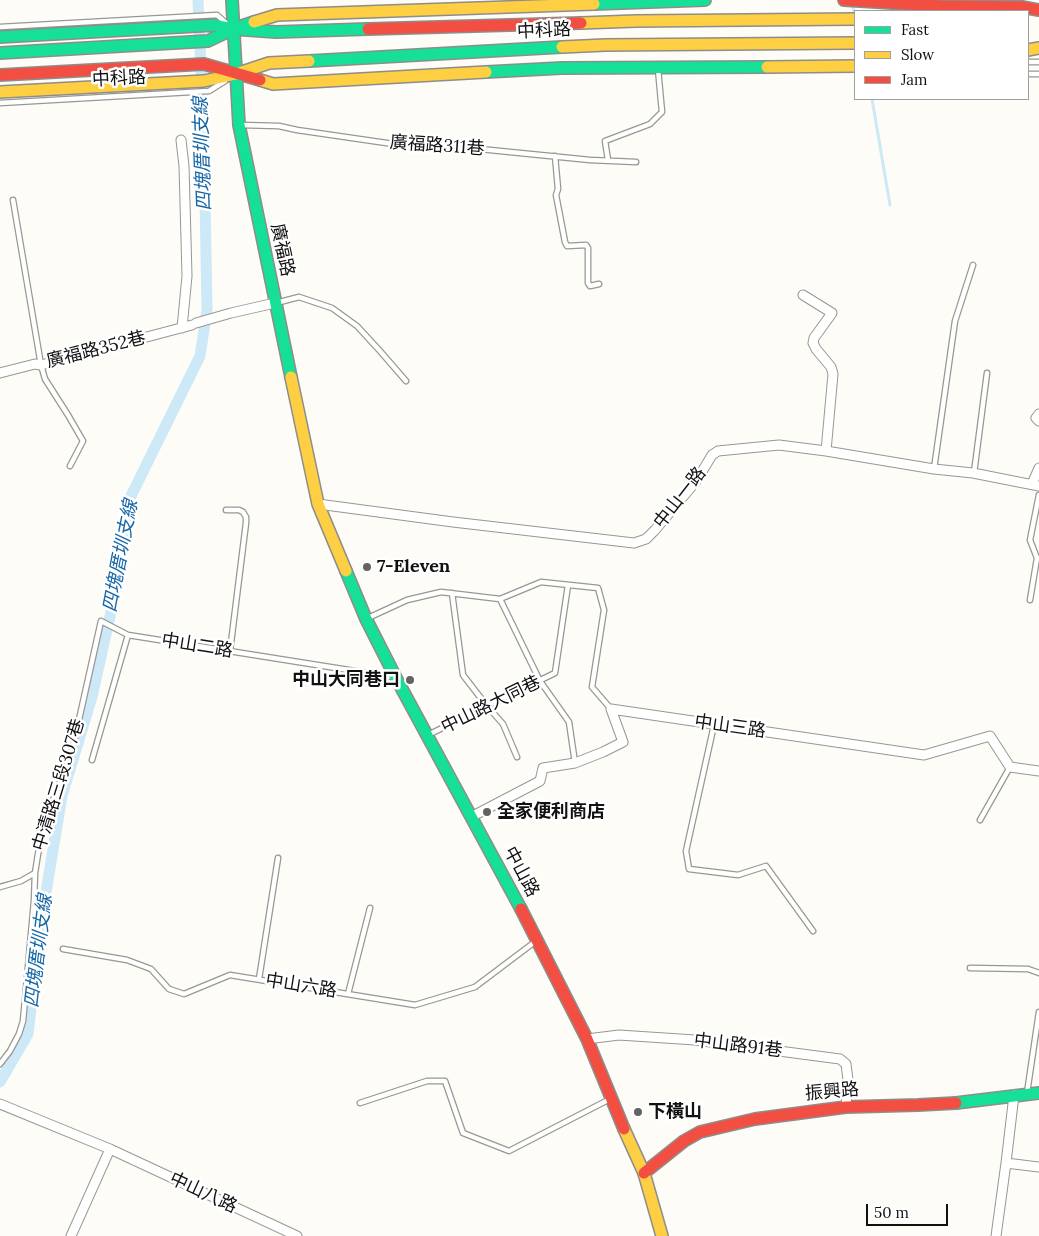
<!DOCTYPE html>
<html>
<head>
<meta charset="utf-8">
<style>
	body { margin:0 }
	#map { position:relative; width:1039px; height:1236px; overflow:hidden; background:#fdfcf7; font-family:Lora,serif }
	canvas { display:block }
	.legend { position:absolute; left:854px; top:10px; width:175px; height:90px; box-sizing:border-box; background:#fff; border:1px solid #a0a0a0; margin:0; padding:6px 9px; list-style:none; font-size:15px; color:#111 }
	.legend li { display:flex; align-items:center; gap:10px; height:25px }
	.legend b { width:25px; border:1px solid #a0a0a0 }
	.scale { position:absolute; left:866px; top:1204px; width:82px; height:22px; box-sizing:border-box; border:2px solid #111; border-top:0; padding-left:6px; font-size:15px; line-height:18px; white-space:nowrap; color:#111; -webkit-text-stroke:4px #fff; paint-order:stroke }
</style>
</head>
<body>
<div id="map">
<canvas width="1039" height="1236"></canvas>
<ul class="legend">
<li><b style="height:6px;background:#16e098"></b>Fast</li>
<li><b style="height:6px;background:#ffcf43"></b>Slow</li>
<li><b style="height:6px;background:#f24e42"></b>Jam</li>
</ul>
<div class="scale">50 m</div>
</div>
<script>
const ctx = document.querySelector('canvas').getContext('2d');
ctx.lineJoin = 'round';
const shape = rows => new Path2D(rows.map(r => 'M' + r).join(''));
function stroke(path, color, width, dash) { ctx.strokeStyle = color; ctx.lineWidth = width; ctx.lineCap = dash ? 'butt' : 'round'; ctx.setLineDash(dash || []); ctx.stroke(path); }
function label(font, color, halo, rows, align = 'center') {
  ctx.font = font + ' Lora,"Noto Sans TC",serif'; ctx.lineWidth = 5; ctx.setLineDash([]); ctx.textBaseline = 'middle'; ctx.strokeStyle = halo; ctx.fillStyle = color; for (const [text, x, y, turn = 0] of rows) {
    ctx.save(); ctx.translate(x, y); ctx.rotate((+turn || 0) * Math.PI / 180); ctx.textAlign = isNaN(turn) ? turn : align; if (halo) ctx.strokeText(text, 0, 0); ctx.fillText(text, 0, 0); ctx.restore();
  }
}
stroke(shape([
	[852,3,855,16],
	[872,99,890,205]
]), '#cde8f7', 3);
stroke(shape([
	[0,1082,28,1034,41,922,62,796,92,697,119,576,129,500,200,356,207,310,204,140,198,0]
]), '#cde8f7', 11);
const lane = shape([
	[0,27,217,15,226,23],
	[1028,62,1039,62],
	[1028,74,1039,74],
	[0,103,209,91,225,81],
	[240,125,279,126,297,130,414,147,470,148,590,160,636,162],
	[555,156,558,189,556,195,565,242,567,246,586,245,588,248,588,283,590,286,599,284],
	[608,160,605,141,650,124,662,112,658,69],
	[13,200,41,365,45,379,68,415,83,441,70,466],
	[276,303,299,297,332,308,357,326,380,351,406,381],
	[934,469,955,321,973,265],
	[974,473,987,373],
	[226,510,239,510,243,512,246,517,246,523,230,651],
	[452,593,463,675,487,706,503,724,517,757],
	[500,599,540,681,569,722,575,763],
	[1030,600,1037,558,1030,540,1039,495],
	[368,618,407,600,441,592,500,599,541,582,598,588,604,610,592,687,611,709],
	[714,725,686,851,689,869,738,875,766,866,813,931],
	[428,735,487,706,555,673,568,585],
	[92,760,128,635,393,677],
	[980,820,1010,767],
	[0,887,21,881,35,873],
	[63,949,127,960,151,969,169,989,184,994,230,975,415,1005,475,987,536,941],
	[970,968,1028,969,1039,973],
	[259,979,278,858],
	[348,994,370,908],
	[0,1064,10,1051,19,1034,23,1021,34,901,35,873,38,854,46,818,72,751,101,621,128,635],
	[1027,1093,1039,1012],
	[360,1103,427,1081,445,1081,463,1133,509,1151,610,1099]
]);
const street = shape([
	[181,140,184,166,187,276,182,328],
	[803,295,832,313,814,338,813,343,816,349,831,367,833,374,826,451],
	[196,323,231,313,275,303],
	[0,373,35,364,41,365,192,325],
	[1039,414,1036,418,1039,421],
	[1032,484,1039,468],
	[318,504,453,522,634,543,646,539,655,530,697,480,712,455,718,451,779,445,826,451,934,469,973,473,1039,486],
	[471,817,540,781,543,768,575,763,603,752,623,742,611,709,924,755,990,736,1010,767,1039,771],
	[587,1039,619,1035,695,1040,840,1059,846,1064,848,1080,846,1107],
	[0,1104,110,1149,297,1236],
	[1006,1163,1039,1167],
	[71,1236,110,1149],
	[996,1236,1006,1163,1014,1095]
]);
const fast = shape([
	[232,0,239,125,291,377],
	[594,4,705,0],
	[0,37,215,25,233,29,254,22],
	[0,53,208,41,233,29,276,32,368,29],
	[309,61,562,47],
	[486,72,562,68,767,67],
	[346,571,366,619,396,678,521,909],
	[956,1103,1039,1093]
]);
const slow = shape([
	[254,22,277,15,594,4],
	[581,23,636,21,855,19],
	[562,47,605,45,855,43],
	[1028,50,1039,48],
	[767,67,855,66],
	[260,80,273,84,486,72],
	[0,92,204,81,236,74,269,63,309,61],
	[291,377,318,504,346,571],
	[624,1129,644,1173,662,1236]
]);
const jam = shape([
	[844,0,940,6,1022,7,1039,10],
	[368,29,581,23],
	[0,75,204,64,260,80],
	[521,909,587,1039,624,1129],
	[644,1173,684,1141,700,1132,755,1119,846,1107,918,1105,956,1103]
]);
stroke(lane, '#979795', 7);
stroke(street, '#979795', 11);
stroke(fast, '#8e8d8b', 14);
stroke(slow, '#8e8d8b', 14);
stroke(jam, '#8e8d8b', 14);
stroke(lane, '#fffffe', 4.5);
stroke(street, '#fffffe', 9);
stroke(fast, '#16e098', 11);
stroke(slow, '#ffcf43', 11);
stroke(jam, '#f24e42', 11);
for (const [x, y, r, color] of [
	[367,567,5,"#646362"],
	[410,680,5,"#646362"],
	[487,812,5,"#646362"],
	[638,1112,5,"#646362"]
]) { const dot = new Path2D(); dot.arc(x, y, r, 0, 2 * Math.PI); ctx.fillStyle = color; ctx.fill(dot); stroke(dot, '#fff', 2); }
label('18px', '#111', '#fff', [
	["中科路",544,31,-3],
	["中科路",119,79,-3],
	["廣福路311巷",437,146,4],
	["廣福路",282,250,78],
	["廣福路352巷",96,350,-14],
	["中山一路",680,498,-52],
	["中山二路",197,646,9],
	["中山路大同巷",491,705,-26],
	["中山三路",730,727,8],
	["中清路三段307巷",59,785,-73],
	["中山路",521,872,62],
	["中山六路",301,986,9],
	["中山路91巷",738,1046,7],
	["振興路",832,1092,-5],
	["中山八路",203,1193,25]
]);
label('bold 18px', '#111', '#fff', [
	["7-Eleven",377,567],
	["中山大同巷口",400,680,"right"],
	["全家便利商店",497,812],
	["下橫山",648,1112]
], 'left');
label('italic 19px', '#1768a6', '#fff', [
	["四塊厝圳支線",203,154,-92],
	["四塊厝圳支線",121,556,-79],
	["四塊厝圳支線",39,951,-83]
]);
</script>
</body>
</html>
